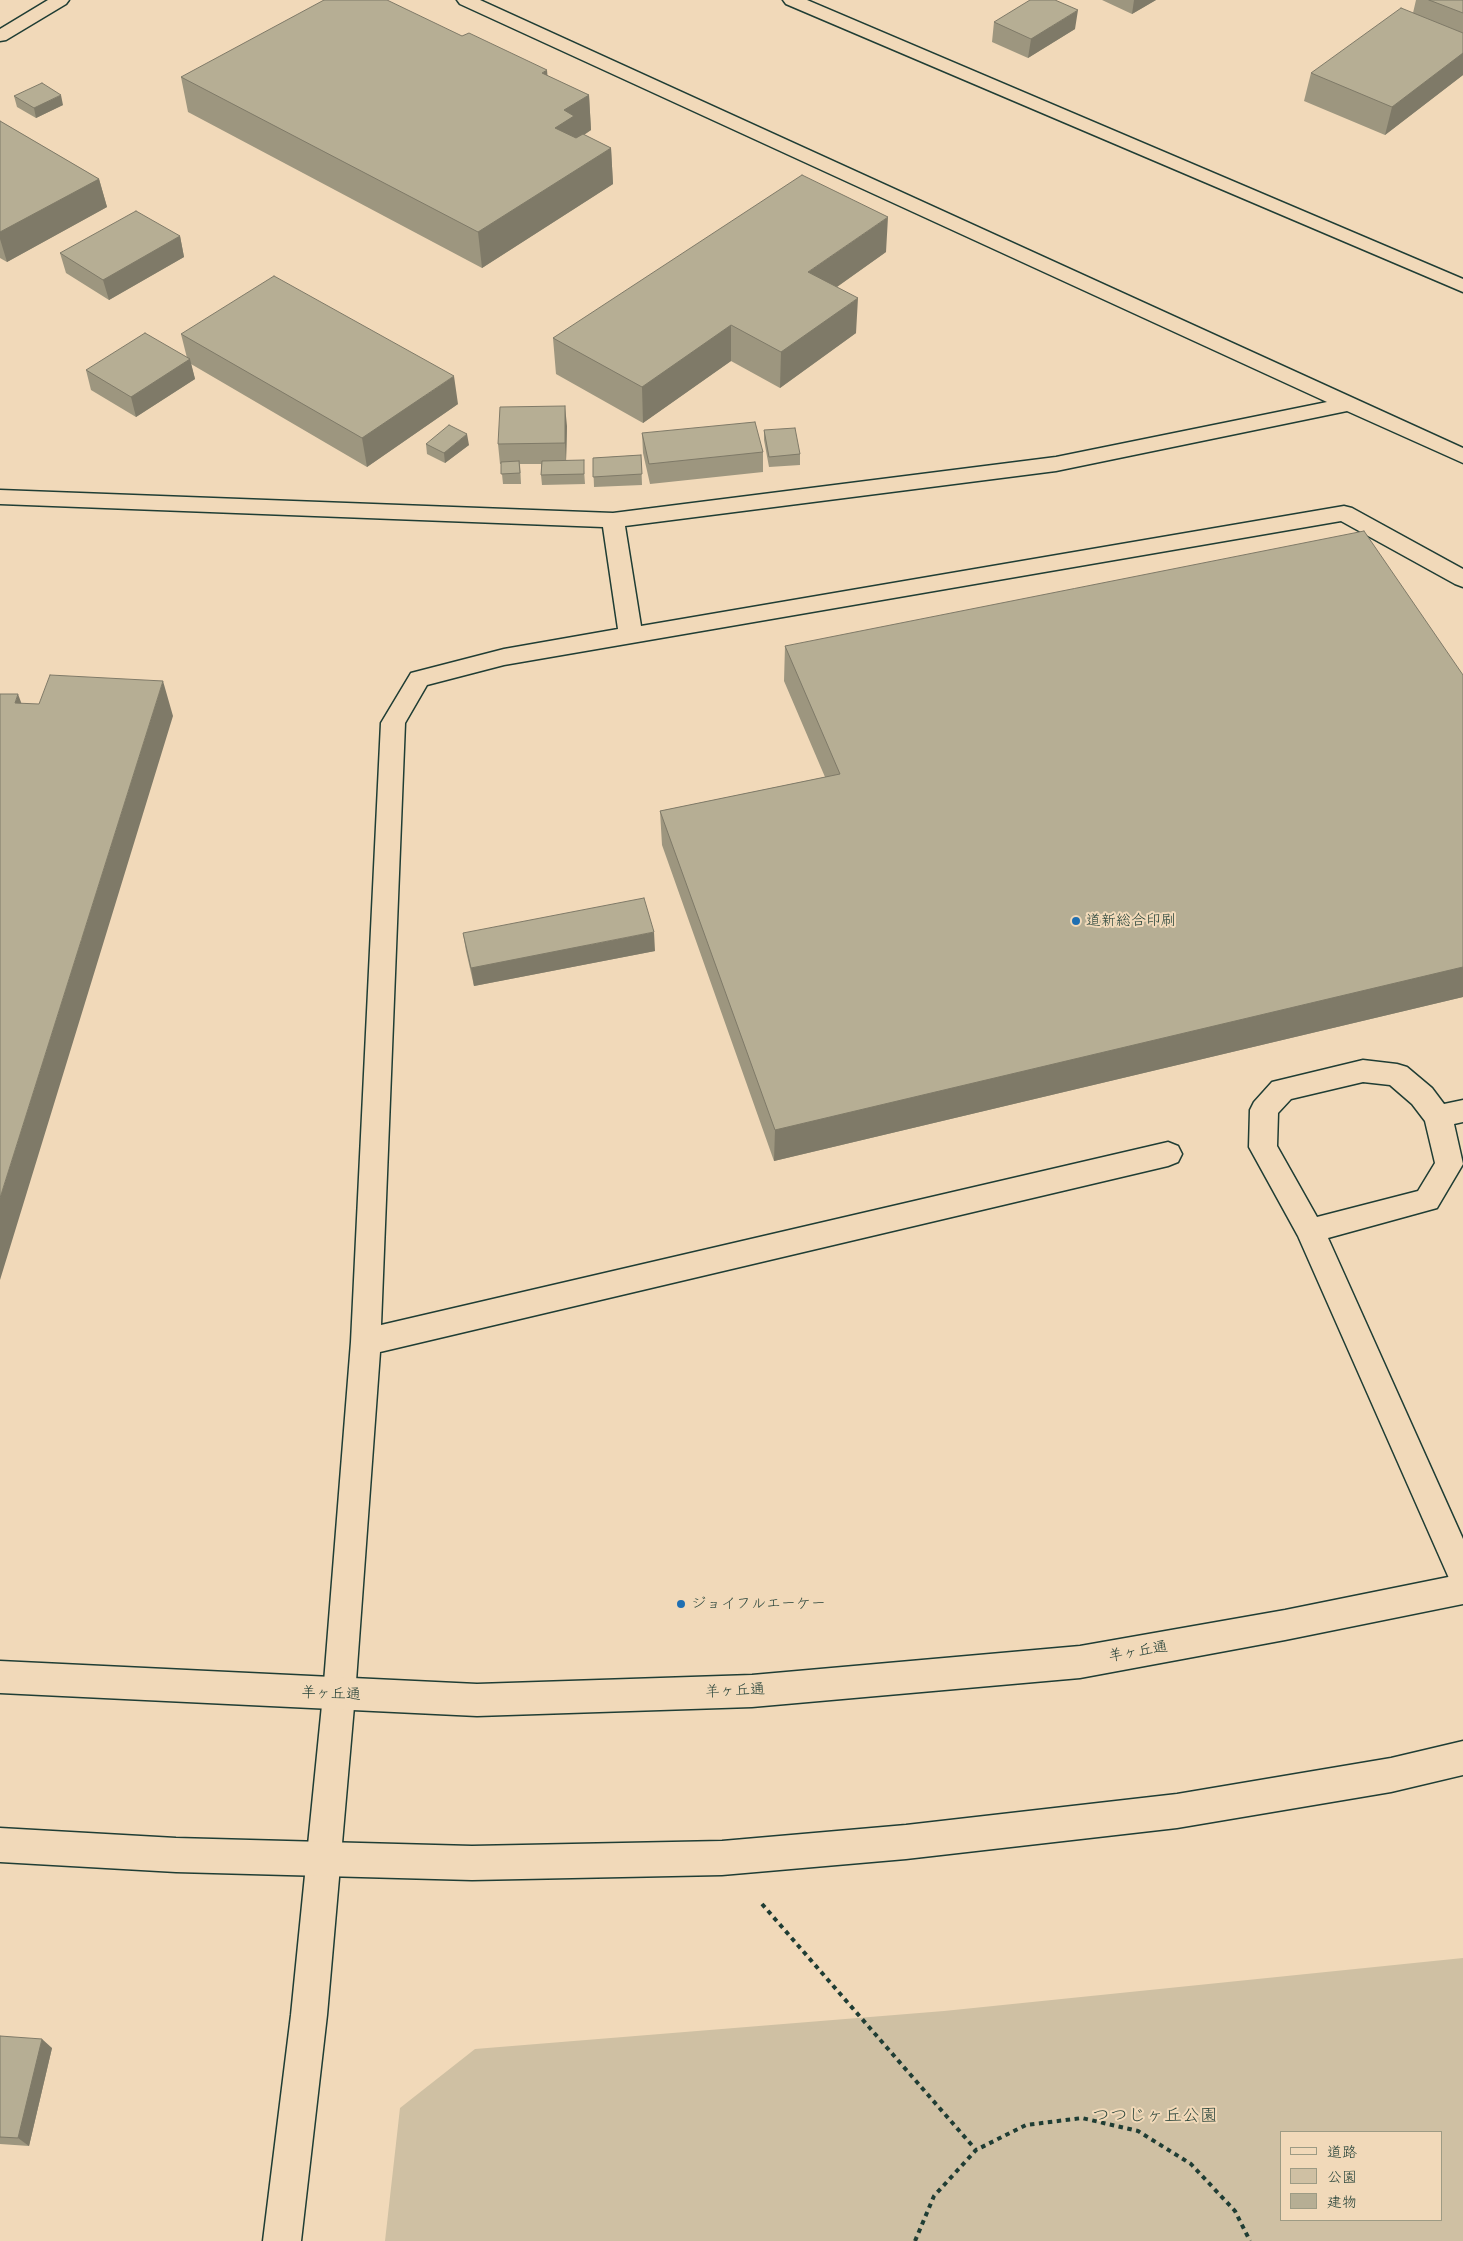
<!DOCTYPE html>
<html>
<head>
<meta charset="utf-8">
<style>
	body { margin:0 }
	#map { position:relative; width:1463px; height:2241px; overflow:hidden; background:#f1d9b9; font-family:"Shantell Sans","Klee One",sans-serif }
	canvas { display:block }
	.legend { position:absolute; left:1280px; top:2131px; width:162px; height:90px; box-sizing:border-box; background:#f1d9b9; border:1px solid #9d9b84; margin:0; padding:6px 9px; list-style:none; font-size:15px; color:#1f3d34 }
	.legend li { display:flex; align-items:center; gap:10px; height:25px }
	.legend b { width:25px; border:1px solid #9d9b84 }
</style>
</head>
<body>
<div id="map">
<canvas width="1463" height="2241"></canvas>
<ul class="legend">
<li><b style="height:6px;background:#f1d9b9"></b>道路</li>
<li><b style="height:14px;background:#cfc0a3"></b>公園</li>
<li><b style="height:14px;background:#b6ae94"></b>建物</li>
</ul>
</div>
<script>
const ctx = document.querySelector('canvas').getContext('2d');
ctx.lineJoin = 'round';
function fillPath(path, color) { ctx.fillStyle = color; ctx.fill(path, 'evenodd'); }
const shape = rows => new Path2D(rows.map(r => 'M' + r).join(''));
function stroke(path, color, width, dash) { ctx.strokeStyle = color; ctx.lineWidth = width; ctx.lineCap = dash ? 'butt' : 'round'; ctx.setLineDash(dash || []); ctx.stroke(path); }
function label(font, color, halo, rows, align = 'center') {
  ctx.font = font + ' "Shantell Sans","Klee One",sans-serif'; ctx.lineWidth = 4; ctx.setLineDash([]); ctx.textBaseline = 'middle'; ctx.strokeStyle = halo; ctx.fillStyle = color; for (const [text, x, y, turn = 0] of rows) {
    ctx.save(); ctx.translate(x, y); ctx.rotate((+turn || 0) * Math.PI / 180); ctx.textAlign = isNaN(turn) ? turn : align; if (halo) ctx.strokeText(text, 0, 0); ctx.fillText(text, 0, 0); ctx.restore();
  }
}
fillPath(shape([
	[1463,1958,1463,2241,385,2241,400,2108,475,2049,944,2011],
	[1282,2132,1442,2132,1442,2220,1282,2220]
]), '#cfc0a3');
const minor = shape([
	[48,0,69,0,66,4,6,40,0,41,0,29,48,0],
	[457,0,480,0,1463,448,1463,463,1347,411,1056,471,625,526,641,626,1344,506,1352,508,1463,569,1463,587,1455,584,1341,521,504,665,427,685,405,723,381,1325,1168,1142,1178,1146,1182,1154,1178,1162,1168,1166,380,1352,355,1695,327,2015,301,2241,263,2241,291,2015,323,1695,351,1342,381,723,411,673,504,649,618,629,603,527,0,504,0,490,613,513,1056,457,1327,402,460,4,457,0],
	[783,0,807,0,1463,279,1463,292,786,4,783,0],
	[1363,1060,1397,1064,1407,1067,1432,1088,1444,1104,1463,1100,1463,1122,1454,1124,1463,1164,1437,1208,1328,1238,1463,1539,1463,1589,1452,1585,1298,1236,1249,1147,1250,1110,1254,1102,1272,1082,1363,1060],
	[1363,1082,1390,1085,1412,1104,1425,1121,1435,1163,1418,1191,1317,1217,1277,1146,1278,1113,1291,1099,1363,1082]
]);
const major = shape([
	[1463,1574,1463,1604,1285,1640,1080,1678,752,1707,477,1716,0,1693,0,1661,477,1684,752,1675,1080,1646,1285,1610,1463,1574],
	[1463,1741,1463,1775,1391,1792,1177,1828,906,1859,722,1875,472,1880,176,1872,0,1862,0,1828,176,1838,472,1846,722,1841,906,1825,1177,1794,1391,1758,1463,1741]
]);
stroke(minor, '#1f3d34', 3);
stroke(major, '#1f3d34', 3);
stroke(shape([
	[762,1904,976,2150],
	[915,2241,934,2196,976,2150,1026,2125,1082,2118,1138,2131,1191,2164,1235,2211,1250,2241]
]), '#1f3d34', 4, [4.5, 4.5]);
fillPath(minor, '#f1d9b9');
fillPath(major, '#f1d9b9');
fillPath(shape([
	[1102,0,1156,0,1132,14],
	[1416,0,1463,0,1463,75,1385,135,1304,101,1311,73,1413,13],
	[994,22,1075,29,1028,58,992,42],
	[548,76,589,95,591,130,584,135,611,148,613,184,482,268,188,112,181,77],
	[14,96,63,105,36,118,17,107],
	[0,121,99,179,107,207,7,262,0,258],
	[180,236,184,257,109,300,66,273,60,253],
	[886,252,837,287,856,333,780,388,731,361,643,423,556,374,553,338],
	[181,334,458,404,367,467,191,364,195,379,136,417,91,390,86,370,187,358],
	[567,426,566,460,584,470,585,484,542,485,541,475,541,464,520,464,521,484,503,484,501,464,500,464,498,444],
	[764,430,800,454,800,465,769,467,764,440],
	[642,433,763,452,763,472,650,484,643,453],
	[426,444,469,445,445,463,427,454],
	[641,455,642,485,594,487,593,458],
	[785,646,1463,675,1463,997,774,1161,662,845,660,811,825,777,784,681],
	[463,933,655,951,474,986,466,951],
	[0,2036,52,2048,29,2146,0,2144]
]), '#9d967f');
fillPath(shape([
	[1134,0,1156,0,1132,14],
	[1078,10,1075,29,1028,58,1031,39],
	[1463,53,1463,75,1385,135,1392,107],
	[547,70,550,105,542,73],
	[61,95,63,105,36,118,34,108],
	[589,95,591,130,576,140,555,128,564,110],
	[611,148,613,184,482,268,478,232],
	[99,179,107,207,7,262,0,239,0,232],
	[888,217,886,252,807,308,808,272],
	[180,236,184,257,109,300,103,280],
	[858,298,856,333,780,388,781,352],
	[731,325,731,361,643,423,642,387],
	[190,359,195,379,136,417,131,397],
	[454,376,458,404,367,467,362,438],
	[565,406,567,426,566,463,565,443],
	[467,434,469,445,445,463,444,453],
	[163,681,173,716,0,1280,0,1198],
	[18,694,31,729,15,703],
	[654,932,655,951,474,986,471,968],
	[1463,967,1463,997,774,1161,775,1130],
	[42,2039,52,2048,29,2146,18,2138]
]), '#7f7a68');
const building = shape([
	[324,0,387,0,462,36,469,33,547,70,542,73,589,95,564,110,574,116,555,128,576,138,583,134,611,148,478,232,181,77,324,0],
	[1030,0,1055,0,1078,10,1031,39,994,22,1030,0],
	[1429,0,1463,0,1463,13,1429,0],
	[1401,8,1463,33,1463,53,1392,107,1311,73,1401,8],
	[42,83,61,95,34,108,14,96,42,83],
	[0,121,99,179,0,232,0,121],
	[802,175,888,217,808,272,858,298,781,352,731,325,642,387,553,338,802,175],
	[136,211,180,236,103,280,60,253,136,211],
	[274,276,454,376,362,438,181,334,274,276],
	[145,333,190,359,131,397,86,370,145,333],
	[565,406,565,443,498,444,500,407,565,406],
	[755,422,763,452,649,464,642,433,755,422],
	[449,425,467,434,444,453,426,444,449,425],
	[795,428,800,454,769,457,764,430,795,428],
	[641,455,642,474,593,477,593,458,641,455],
	[584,460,584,474,541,475,542,461,584,460],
	[519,461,520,473,501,474,501,462,519,461],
	[1364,531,1463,675,1463,967,775,1130,660,811,840,774,785,646,1364,531],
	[50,675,163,681,0,1198,0,694,18,694,15,703,39,704,50,675],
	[644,898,654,932,471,968,463,933,644,898],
	[0,2036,42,2039,18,2138,0,2137,0,2036]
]);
fillPath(building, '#b6ae94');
stroke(building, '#7f7a68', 1);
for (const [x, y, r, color] of [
	[1076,921,5,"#1f6fb2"],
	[681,1604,5,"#1f6fb2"]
]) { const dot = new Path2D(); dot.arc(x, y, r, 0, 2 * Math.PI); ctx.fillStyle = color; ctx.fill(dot); stroke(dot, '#f1d9b9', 2); }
label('15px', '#1f3d34', '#f1d9b9', [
	["道新総合印刷",1086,921],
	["ジョイフルエーケー",691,1604]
], 'left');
label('15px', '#1f3d34', '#f1d9b9', [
	["羊ヶ丘通",1138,1652,-10],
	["羊ヶ丘通",735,1691,-3],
	["羊ヶ丘通",331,1694,2]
]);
label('18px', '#314a3f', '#f1d9b9', [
	["つつじヶ丘公園",1155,2116]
]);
</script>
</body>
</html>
